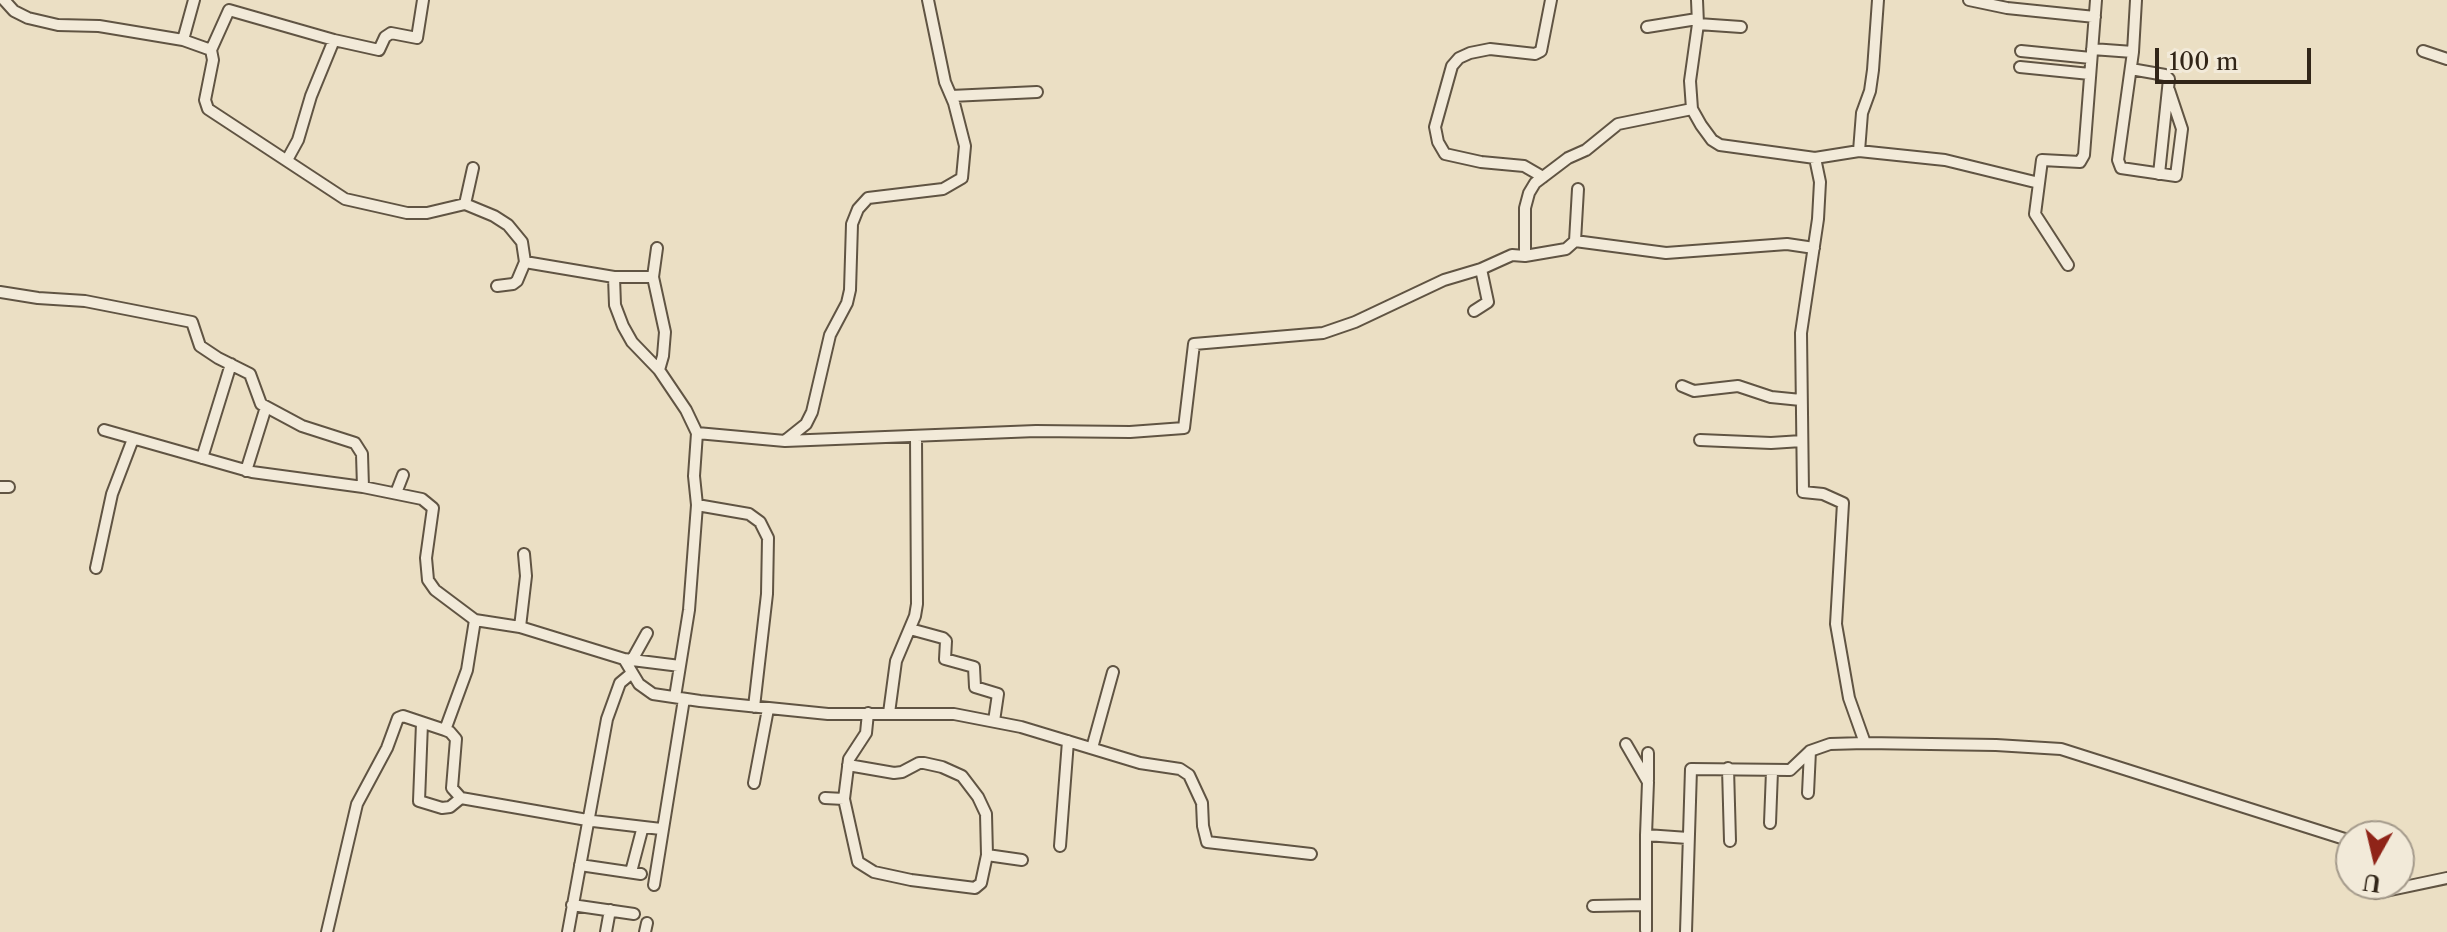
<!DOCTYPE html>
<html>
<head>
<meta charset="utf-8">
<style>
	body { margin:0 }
	#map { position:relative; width:2447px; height:932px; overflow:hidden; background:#ebdfc4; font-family:"Libre Caslon Text",serif }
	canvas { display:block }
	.north { position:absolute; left:2335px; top:820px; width:80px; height:80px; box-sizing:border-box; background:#f2ead9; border:2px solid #a59b8c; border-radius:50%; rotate:188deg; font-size:22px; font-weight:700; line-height:32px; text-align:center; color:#312518 }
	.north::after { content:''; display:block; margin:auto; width:28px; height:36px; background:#8f2418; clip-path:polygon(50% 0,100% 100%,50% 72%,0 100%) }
	.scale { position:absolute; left:2155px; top:48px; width:156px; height:36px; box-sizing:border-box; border:4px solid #312518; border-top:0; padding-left:10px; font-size:24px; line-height:28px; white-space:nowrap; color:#312518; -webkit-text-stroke:6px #f2ead9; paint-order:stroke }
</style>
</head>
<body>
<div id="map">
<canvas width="2447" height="932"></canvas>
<div class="north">U</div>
<div class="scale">100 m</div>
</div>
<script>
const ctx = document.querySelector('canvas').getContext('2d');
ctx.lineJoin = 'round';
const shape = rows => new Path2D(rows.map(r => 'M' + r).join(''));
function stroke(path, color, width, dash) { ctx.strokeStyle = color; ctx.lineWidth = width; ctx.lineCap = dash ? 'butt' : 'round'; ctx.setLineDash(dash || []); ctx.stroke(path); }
const minor = shape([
	[4,0,14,11,28,18,58,25,99,26,183,40,211,50,213,60,205,100,208,109,345,199,407,213,427,213,465,204,494,216,508,225,522,242,525,262,614,277,615,305,623,326,632,342,659,370,686,410,697,433,785,441,1036,431,1130,432,1184,428,1194,344,1323,333,1355,322,1444,280,1481,269,1512,255,1525,256,1525,208,1529,193,1535,183,1568,158,1586,150,1618,124,1692,109,1690,81,1698,24,1697,0],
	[1969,0,2007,8,2095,17],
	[1698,24,1741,27],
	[1647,27,1697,19],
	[183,40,194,0],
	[2092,49,2133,52,2136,0],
	[211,50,229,10,334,40,379,50,385,37,391,33,417,38,423,0],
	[2021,51,2091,58],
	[2423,51,2447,59],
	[2133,52,2118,160,2121,168,2176,176,2182,129,2169,90],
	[2020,67,2090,74],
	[2131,69,2165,75,2169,79,2159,174],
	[951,96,1037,92],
	[1692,109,1701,125,1712,140,1720,145,1815,158,1859,151,1862,113,1870,91,1873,70,1878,0],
	[1859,151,1945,160,2039,183],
	[1815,158,1820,182,1818,219,1801,333,1803,492,1823,494,1843,503,1836,624,1849,698,1865,743,1996,745,2061,749,2351,841],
	[287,160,298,140,311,96,334,40],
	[1543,177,1524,166,1481,162,1445,154,1438,142,1435,127,1452,66,1459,58,1470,53,1490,49,1535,54,1541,51,1551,0],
	[465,204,473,168],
	[1575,241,1666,253,1787,244,1814,248],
	[1525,256,1566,249,1575,241,1578,189],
	[2068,265,2035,214,2042,160,2080,162,2084,155,2096,0],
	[614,277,653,277,657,248],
	[653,277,665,332,663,356,659,370],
	[497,286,513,284,517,281,525,262],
	[0,292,38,298,85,301,192,322,200,346,218,358,250,374,261,404,302,426,355,443,362,454,363,487],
	[1474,311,1488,302,1481,269],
	[1682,386,1694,391,1738,386,1771,397,1801,400],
	[104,430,252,472,363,487,422,499,433,508,426,558,428,580,435,590,475,620,520,627,624,659,639,684,653,694,700,701,828,714,954,714,1021,727,1140,763,1180,769,1189,775,1202,803,1203,826,1207,842,1311,854],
	[786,440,806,424,812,412,830,335,847,303,850,290,852,224,858,209,868,198,943,189,962,178,965,146,954,103,945,82,928,0],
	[1700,440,1771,443,1802,441],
	[202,458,231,364],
	[246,471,266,407],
	[0,487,9,487],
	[396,493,403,475],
	[697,505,749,514,760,522,768,538,767,594,754,707],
	[96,568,112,494,133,439],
	[520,627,526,576,524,554],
	[910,629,943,638,946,641,945,659,974,667,975,687,998,694,994,721],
	[624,659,680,666],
	[632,660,647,633],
	[675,697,689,610,697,505,694,476,697,433],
	[889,713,896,661,915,616,917,604,916,437],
	[422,723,419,801,442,808,450,807,461,798],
	[445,730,450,732,456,739,452,788,461,798,593,821,661,829],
	[1626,744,1648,782,1646,835],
	[1092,748,1113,672],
	[848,765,894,773,902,772,919,763,924,763,942,767,962,776,978,797,986,814,987,855],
	[1728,768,1730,841],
	[1648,780,1648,753],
	[754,783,768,709],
	[1808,793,1810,751],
	[825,798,844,799,849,759,866,733,868,713],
	[844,799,858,862,874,872,911,880,975,888,981,883,987,855,1022,860],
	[1770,823,1772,771],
	[1060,846,1068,741],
	[580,865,641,874],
	[631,872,642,830],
	[2362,884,2376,893,2447,878],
	[654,885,684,699],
	[572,905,634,914],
	[1593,906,1645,905],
	[1646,930,1646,835,1688,838],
	[327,932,357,804,387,748,398,718,403,716,445,730,467,670,475,620],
	[568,932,607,719,620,683,632,673],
	[606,932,610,910],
	[645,932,647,923],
	[1686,932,1691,769,1790,770,1810,751,1830,744,1865,743]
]);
stroke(minor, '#605443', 14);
stroke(minor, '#f2ead9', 10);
</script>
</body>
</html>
